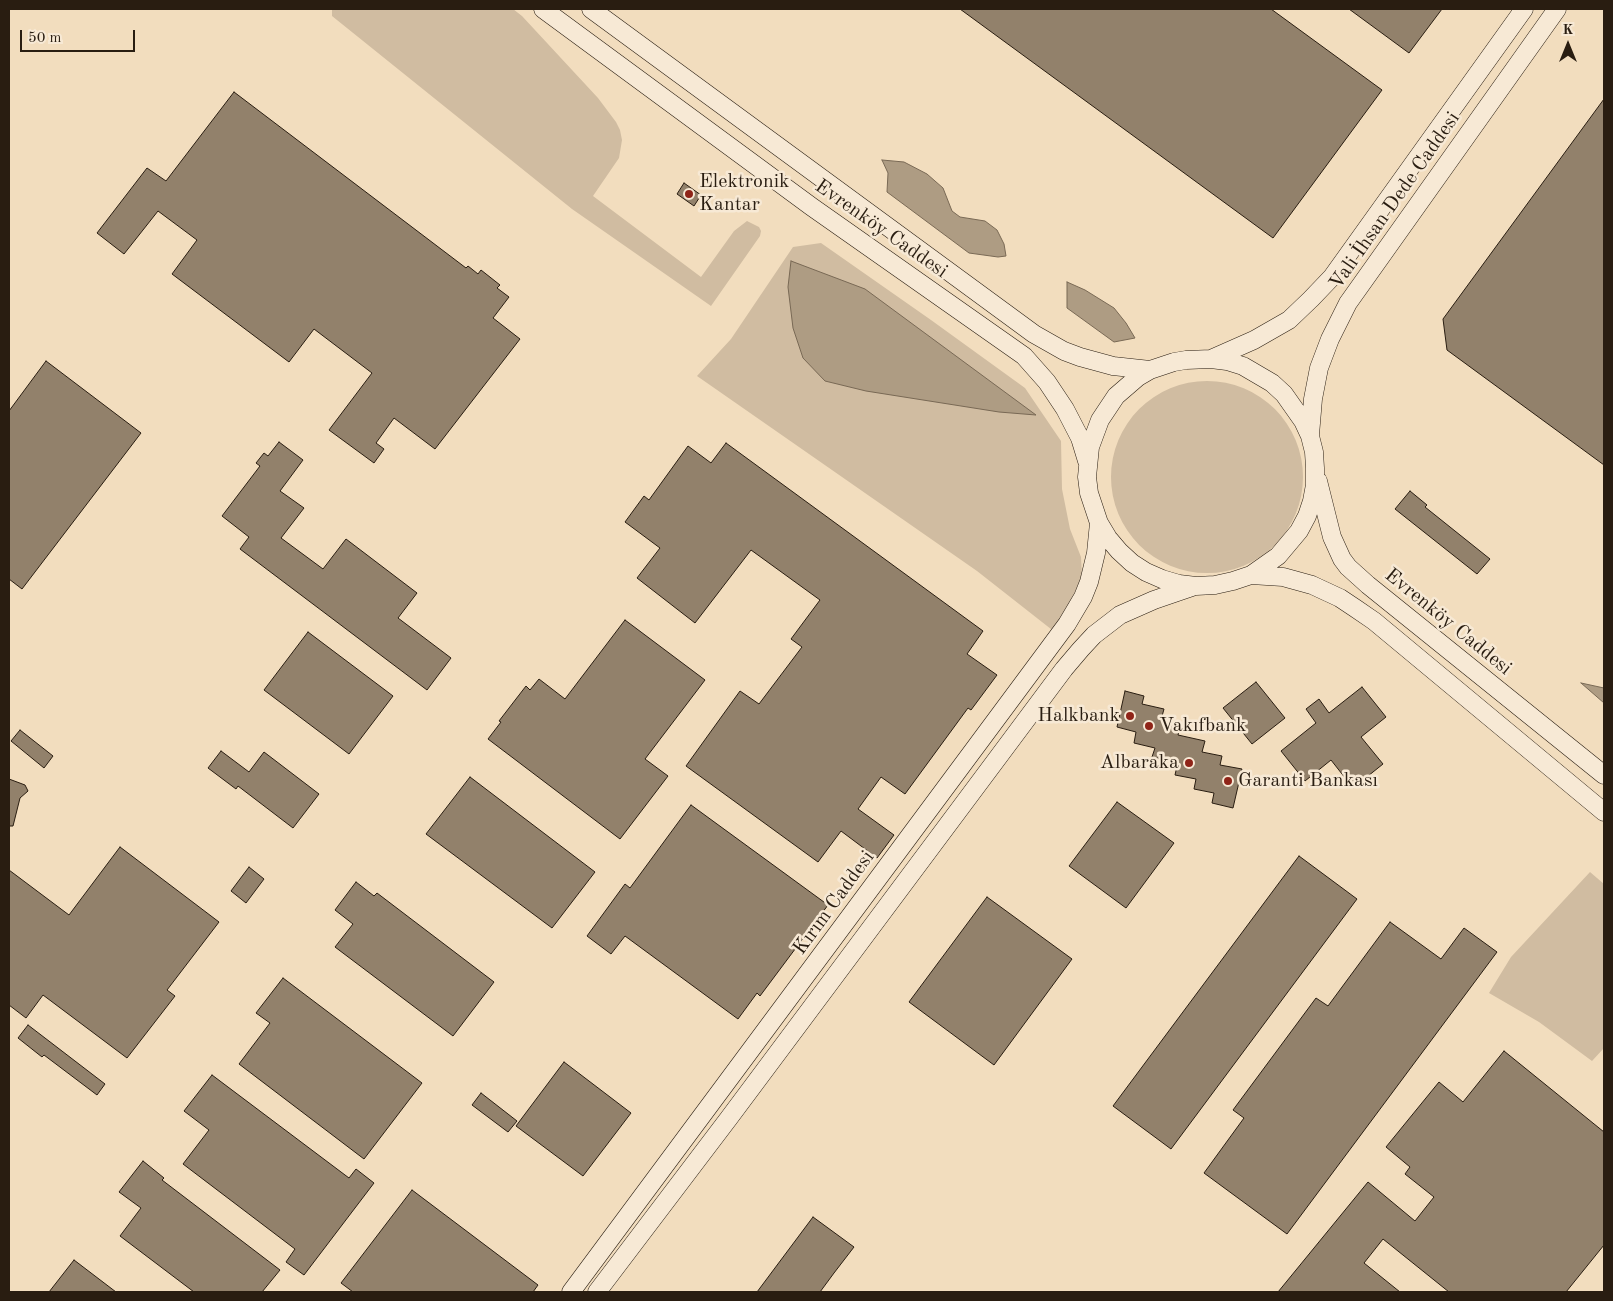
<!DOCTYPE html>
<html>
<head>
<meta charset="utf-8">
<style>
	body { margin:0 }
	#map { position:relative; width:1613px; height:1301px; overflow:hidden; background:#f2ddbe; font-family:"Old Standard TT",serif }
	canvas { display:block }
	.frame { position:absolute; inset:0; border:10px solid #291d11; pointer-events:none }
	.north { position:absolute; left:1543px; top:20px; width:50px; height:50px; -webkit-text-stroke:4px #f7e9d5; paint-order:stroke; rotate:0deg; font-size:14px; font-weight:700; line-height:20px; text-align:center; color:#291d11 }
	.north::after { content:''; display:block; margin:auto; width:18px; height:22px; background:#291d11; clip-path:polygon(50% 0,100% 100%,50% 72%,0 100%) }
	.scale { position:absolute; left:20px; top:30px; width:115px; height:22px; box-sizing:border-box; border:2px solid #291d11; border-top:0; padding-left:6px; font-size:15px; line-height:18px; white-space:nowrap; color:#291d11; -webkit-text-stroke:4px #f7e9d5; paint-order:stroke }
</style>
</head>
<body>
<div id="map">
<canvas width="1613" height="1301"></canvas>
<div class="frame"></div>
<div class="north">K</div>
<div class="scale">50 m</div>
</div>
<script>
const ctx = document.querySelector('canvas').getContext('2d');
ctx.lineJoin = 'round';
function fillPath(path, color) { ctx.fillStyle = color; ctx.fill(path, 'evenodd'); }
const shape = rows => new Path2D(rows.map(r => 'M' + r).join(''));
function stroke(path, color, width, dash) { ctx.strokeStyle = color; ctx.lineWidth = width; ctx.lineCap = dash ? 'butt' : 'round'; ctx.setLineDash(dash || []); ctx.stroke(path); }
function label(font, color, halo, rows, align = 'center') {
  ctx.font = font + ' "Old Standard TT",serif'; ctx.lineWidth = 5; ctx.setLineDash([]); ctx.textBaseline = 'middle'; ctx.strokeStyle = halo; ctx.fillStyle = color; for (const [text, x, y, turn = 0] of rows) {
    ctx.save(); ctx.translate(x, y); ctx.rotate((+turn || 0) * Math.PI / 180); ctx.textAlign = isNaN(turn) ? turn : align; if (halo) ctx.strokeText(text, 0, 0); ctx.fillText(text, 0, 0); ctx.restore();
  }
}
fillPath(shape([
	[332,9,513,9,522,16,598,98,616,122,620,130,622,140,619,158,593,196,701,277,734,231,747,221,759,227,761,231,760,236,711,306,572,209,332,16],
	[821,243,931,320,1025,388,1061,441,1062,489,1070,529,1081,557,1082,576,1056,633,977,571,697,376,731,339,793,247],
	'1111 477a96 96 0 1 1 192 0a96 96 0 1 1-192 0Z',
	[1590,872,1604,884,1604,1048,1592,1061,1539,1022,1489,993,1511,957]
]), '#d0bca1');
const water = shape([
	[882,160,904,162,927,174,943,188,952,211,960,217,985,221,997,230,1004,244,1006,256,998,257,969,253,887,192,888,173,882,160],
	[791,261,865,289,1036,415,999,412,866,391,825,381,803,358,793,328,788,287,791,261],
	[1067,282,1085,290,1114,308,1126,323,1135,338,1114,342,1067,308,1067,282],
	[1581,683,1604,688,1604,703,1581,683]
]);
fillPath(water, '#ae9c83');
stroke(water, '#796955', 1);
const building = shape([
	[960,9,1271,9,1382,90,1273,238,960,9],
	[1349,9,1442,9,1409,53,1349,9],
	[234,92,466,268,468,266,478,274,481,270,500,285,497,288,509,297,493,318,520,339,435,449,394,418,376,443,384,449,374,463,329,430,372,373,314,329,289,362,172,274,197,240,158,211,124,254,97,233,147,168,166,181,234,92],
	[1604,99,1604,465,1447,350,1443,319,1604,99],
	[684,183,701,195,694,206,677,194,684,183],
	[46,361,141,433,22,589,9,579,9,411,46,361],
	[279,442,303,460,280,491,304,508,281,538,323,569,346,539,417,593,398,618,451,658,427,690,240,549,249,537,222,516,260,466,256,463,264,453,268,456,279,442],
	[726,443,983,631,967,654,997,675,971,710,968,708,905,794,881,777,858,809,894,835,877,858,841,831,818,862,686,766,740,691,759,704,802,647,791,639,820,600,751,550,695,623,637,578,660,548,625,522,644,496,649,500,688,446,711,463,726,443],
	[1410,491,1427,505,1425,507,1490,559,1477,574,1395,509,1410,491],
	[625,620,705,680,645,759,668,776,620,839,488,739,501,722,499,721,526,686,530,690,539,679,565,699,625,620],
	[308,632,393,696,349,754,264,690,308,632],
	[1256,682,1285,718,1252,744,1223,708,1256,682],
	[1362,687,1386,717,1361,737,1383,764,1353,788,1331,760,1305,781,1281,751,1316,723,1306,709,1319,699,1329,713,1362,687],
	[1125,691,1144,696,1142,704,1164,709,1161,720,1181,724,1178,735,1205,741,1202,752,1222,756,1220,765,1242,769,1233,808,1212,803,1214,793,1194,789,1196,779,1175,775,1178,762,1152,757,1155,748,1134,743,1136,732,1117,727,1125,691],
	[20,730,53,756,44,768,11,741,20,730],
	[221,751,249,772,264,752,319,794,293,828,238,786,236,789,208,768,221,751],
	[470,777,595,872,552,928,426,834,470,777],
	[9,779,25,785,28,791,20,798,13,826,9,826,9,779],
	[1117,802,1174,843,1126,908,1069,866,1117,802],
	[691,805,828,905,760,996,757,993,738,1019,625,936,611,954,587,936,625,884,630,888,691,805],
	[120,847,219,922,167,990,175,996,127,1058,43,995,26,1018,9,1005,9,870,69,915,120,847],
	[1299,856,1357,899,1171,1149,1113,1106,1299,856],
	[249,867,264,879,246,903,231,891,249,867],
	[356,882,374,896,377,893,494,982,453,1036,335,947,353,924,335,910,356,882],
	[987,897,1072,959,994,1065,909,1002,987,897],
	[1390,922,1441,959,1464,928,1497,952,1287,1234,1204,1173,1244,1118,1233,1110,1316,998,1328,1006,1390,922],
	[283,978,422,1083,364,1159,239,1064,270,1023,256,1013,283,978],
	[28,1025,105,1084,97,1095,44,1055,42,1057,18,1038,28,1025],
	[1504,1051,1604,1132,1604,1245,1566,1292,1449,1292,1383,1239,1364,1263,1400,1292,1278,1292,1368,1182,1415,1221,1434,1197,1405,1174,1410,1167,1386,1147,1439,1082,1463,1102,1504,1051],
	[564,1062,631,1113,583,1176,516,1126,564,1062],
	[212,1075,349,1178,356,1169,374,1183,304,1275,286,1262,295,1249,183,1164,209,1130,184,1111,212,1075],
	[481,1093,517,1121,508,1132,472,1105,481,1093],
	[143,1161,164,1178,162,1180,280,1270,262,1292,194,1292,120,1236,141,1208,119,1192,143,1161],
	[412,1190,538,1285,533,1292,353,1292,341,1283,412,1190],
	[813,1217,854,1247,834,1273,820,1292,757,1292,813,1217],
	[74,1260,116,1292,49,1292,74,1260]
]);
fillPath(building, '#92816b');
stroke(building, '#291d11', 1);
const secondary = shape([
	[543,9,812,207,1024,356,1047,382,1065,409,1080,438,1087,461],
	[591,9,1034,334,1064,351,1080,357,1113,366,1150,370],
	[1211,359,1227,361,1243,366,1272,383,1284,394,1303,421,1310,436,1314,452,1315,468,1315,485,1312,501,1307,516,1299,531,1278,556,1251,575,1233,581,1215,585,1196,586,1179,584,1162,579,1146,572,1132,563,1119,551,1108,538,1099,523,1089,493,1087,477,1090,447,1100,420,1116,396,1138,377,1150,370,1174,362,1186,360,1211,359,1254,340,1289,320,1311,299,1332,277,1524,9],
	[1310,435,1313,399,1319,368,1330,339,1348,303,1557,9],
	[1318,481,1332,537,1342,559,1348,567,1368,585,1604,775],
	[1251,575,1283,577,1312,585,1340,598,1355,608,1374,621,1604,812],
	[571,1292,1067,624,1083,597,1089,582,1096,553,1099,523],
	[597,1292,729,1118,1064,669,1081,649,1094,635,1120,615,1154,600,1192,587]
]);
stroke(secondary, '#291d11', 19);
stroke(secondary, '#f7e9d5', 18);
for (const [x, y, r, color] of [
	[689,194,5,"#8f2418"],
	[1130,716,5,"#8f2418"],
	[1149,726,5,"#8f2418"],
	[1189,763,5,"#8f2418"],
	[1228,781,5,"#8f2418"]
]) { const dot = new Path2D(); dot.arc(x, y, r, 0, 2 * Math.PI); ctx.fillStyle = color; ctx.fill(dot); stroke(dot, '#f7e9d5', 2); }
label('20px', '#291d11', '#f7e9d5', [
	["Elektronik",699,182],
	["Kantar",699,205],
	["Halkbank",1120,716,"right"],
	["Vakıfbank",1159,726],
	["Albaraka",1179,763,"right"],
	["Garanti Bankası",1238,781]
], 'left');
label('20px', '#291d11', '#f7e9d5', [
	["Vali İhsan Dede Caddesi",1395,201,-55],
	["Evrenköy Caddesi",881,229,35],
	["Evrenköy Caddesi",1448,622,39],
	["Kırım Caddesi",834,903,-54]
]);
</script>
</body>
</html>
